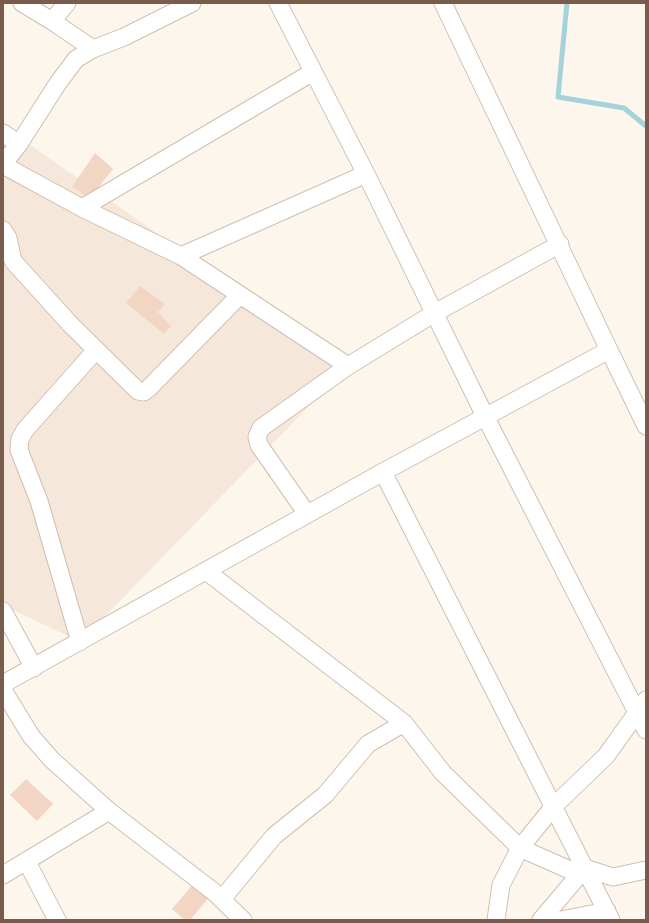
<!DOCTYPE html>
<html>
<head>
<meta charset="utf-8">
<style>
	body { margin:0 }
	#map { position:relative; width:649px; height:923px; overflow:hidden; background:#fdf6ec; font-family:"Space Grotesk",sans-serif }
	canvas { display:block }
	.frame { position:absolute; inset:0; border:4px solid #7a5c4d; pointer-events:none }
</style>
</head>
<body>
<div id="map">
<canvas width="649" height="923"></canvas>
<div class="frame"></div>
</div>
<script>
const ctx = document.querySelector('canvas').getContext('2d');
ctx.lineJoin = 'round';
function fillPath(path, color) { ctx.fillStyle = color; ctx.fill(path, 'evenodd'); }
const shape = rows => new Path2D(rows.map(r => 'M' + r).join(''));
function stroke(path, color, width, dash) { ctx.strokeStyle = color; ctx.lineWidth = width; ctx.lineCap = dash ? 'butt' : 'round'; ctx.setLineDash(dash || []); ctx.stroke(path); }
fillPath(shape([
	[3,126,348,366,80,642,3,605]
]), '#f5e8da');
stroke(shape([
	[567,3,558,97,624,108,646,126]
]), '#a5d3da', 5);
fillPath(shape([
	[95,153,113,169,90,198,72,187],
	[140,286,165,304,158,312,171,326,164,334,126,303],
	[26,779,53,804,37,821,10,795],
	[195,882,211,895,190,920,185,920,172,909]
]), '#f3d5c3');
const minor = shape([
	[22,3,52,21,93,49],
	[278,3,366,174,485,416,646,730],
	[52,21,67,3],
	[3,133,19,144],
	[3,164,19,144,58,83,76,59,93,49,124,37,192,3],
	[3,165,82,208,181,256,348,366],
	[82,208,313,72],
	[3,230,8,238,13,261,70,324,138,391,144,392,148,389,240,295],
	[181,256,366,174],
	[609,350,646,426],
	[383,472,611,920],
	[307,514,259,445,257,437,261,428,348,366,433,314,560,244],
	[206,571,404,723,443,773,520,848,572,871,585,868,613,877,646,870],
	[3,611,34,668],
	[80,642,39,501,19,450,20,439,25,430,96,350],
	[3,684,383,472,609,350,443,3],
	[3,690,31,736,52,760,109,811,214,892,243,920],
	[27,862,57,920],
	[3,875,109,811],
	[222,899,274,836,325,795,368,744,404,723],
	[496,920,501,885,520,848,554,806,606,756,646,700],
	[541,920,585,868],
	[561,920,607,911]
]);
stroke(minor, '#d1beb0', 19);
stroke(minor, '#fff', 17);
</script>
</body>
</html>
